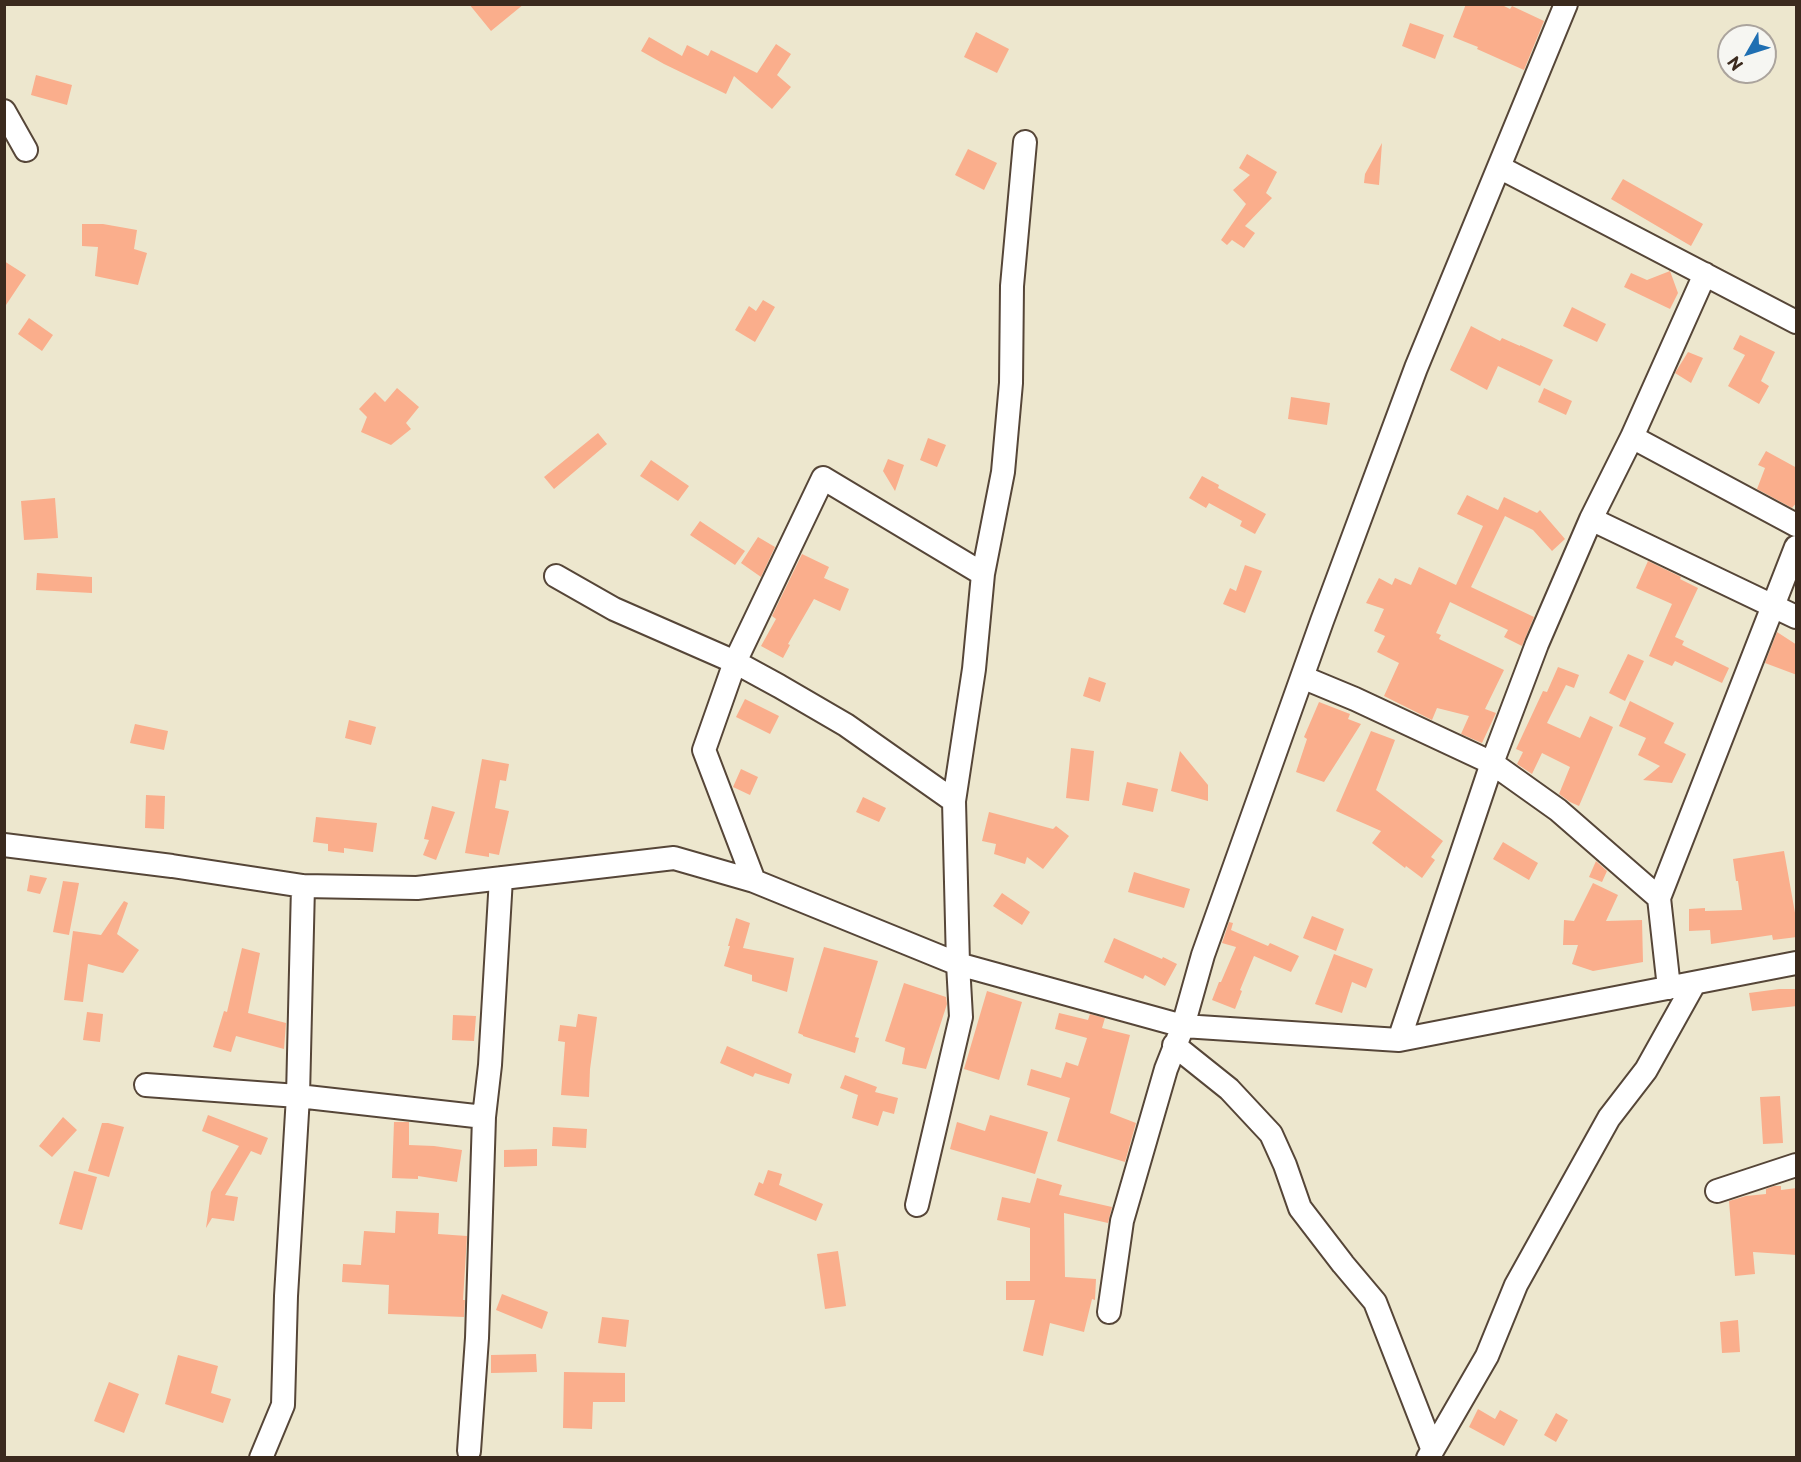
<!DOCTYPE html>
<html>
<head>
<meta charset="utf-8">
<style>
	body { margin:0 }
	#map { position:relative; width:1801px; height:1462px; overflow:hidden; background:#ede7ce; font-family:"Playpen Sans",sans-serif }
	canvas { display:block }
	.frame { position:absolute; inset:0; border:6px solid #3b2a1e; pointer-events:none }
	.north { position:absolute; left:1717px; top:24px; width:60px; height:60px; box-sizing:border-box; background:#f6f6f2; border:2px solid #aba49d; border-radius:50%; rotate:231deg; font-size:16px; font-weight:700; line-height:24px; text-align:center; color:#3b2a1e }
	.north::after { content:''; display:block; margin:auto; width:21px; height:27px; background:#1f6fb2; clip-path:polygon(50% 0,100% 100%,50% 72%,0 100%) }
</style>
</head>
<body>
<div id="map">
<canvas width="1801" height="1462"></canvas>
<div class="frame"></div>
<div class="north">N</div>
</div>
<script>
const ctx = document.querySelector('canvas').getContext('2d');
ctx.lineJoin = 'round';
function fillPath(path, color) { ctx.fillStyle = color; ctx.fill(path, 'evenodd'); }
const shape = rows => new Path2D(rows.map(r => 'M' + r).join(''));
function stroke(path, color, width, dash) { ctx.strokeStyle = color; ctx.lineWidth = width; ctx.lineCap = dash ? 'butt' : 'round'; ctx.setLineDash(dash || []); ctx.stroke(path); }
fillPath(shape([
	[469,4,524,4,491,31],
	[1466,4,1500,4,1510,9,1512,6,1544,21,1524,70,1477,49,1478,47,1453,37],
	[1410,23,1444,35,1435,59,1402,46],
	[976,32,1009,49,997,73,964,57],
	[649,37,682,56,687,45,708,56,711,50,757,73,776,44,791,54,777,75,791,87,772,109,734,76,726,94,664,64,641,51],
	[36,75,72,85,67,105,31,95],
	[1382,143,1379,185,1364,183,1365,174],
	[968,149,997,163,984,190,955,175],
	[1247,154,1277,172,1266,193,1272,198,1245,226,1255,233,1244,248,1232,240,1227,245,1221,240,1246,204,1233,190,1250,175,1239,168],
	[1623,179,1703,224,1691,246,1611,199],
	[82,224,103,224,137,230,134,249,147,253,138,285,95,276,98,247,82,246],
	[4,261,26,275,4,308],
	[1670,271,1678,293,1670,309,1624,287,1631,273,1647,280],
	[763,300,775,307,755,342,735,330,749,306,756,311],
	[1572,307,1606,324,1597,342,1563,326],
	[29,318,53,335,42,351,18,334],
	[1471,326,1500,341,1502,338,1520,346,1520,345,1553,360,1540,386,1498,366,1487,390,1450,370],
	[1740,335,1775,352,1761,381,1769,386,1759,404,1728,386,1745,355,1733,349],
	[1688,352,1703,358,1691,383,1675,373],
	[397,388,419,407,406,423,411,429,391,445,361,432,367,417,359,409,375,392,385,402],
	[1544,388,1572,401,1566,415,1538,402],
	[1291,397,1330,403,1327,425,1288,419],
	[598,433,607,444,554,489,544,477],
	[928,438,946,445,937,467,920,460],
	[1766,451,1797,468,1797,502,1792,508,1757,489,1765,468,1758,465],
	[888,459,904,465,895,491,883,471],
	[651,460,689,486,678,501,640,476],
	[1202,476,1219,485,1218,488,1266,514,1255,534,1240,526,1242,521,1209,503,1206,508,1189,498],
	[1467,495,1498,510,1504,497,1537,513,1540,510,1565,539,1552,551,1533,530,1505,516,1471,587,1534,617,1522,646,1504,637,1508,630,1506,629,1450,602,1436,633,1441,635,1439,639,1504,670,1485,709,1496,713,1482,743,1461,734,1469,716,1437,708,1432,720,1384,696,1399,663,1377,652,1385,636,1374,631,1384,609,1366,603,1379,578,1392,585,1395,578,1411,585,1419,567,1456,585,1483,526,1457,514],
	[55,498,58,538,24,540,21,501],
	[700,521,745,551,735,565,690,535],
	[758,537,775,547,761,577,741,563],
	[802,554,829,567,824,578,849,589,840,611,814,599,788,644,790,645,783,658,761,646,776,619,772,616],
	[1648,561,1681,577,1680,579,1698,588,1675,637,1684,641,1682,645,1729,668,1722,683,1675,661,1672,666,1649,656,1672,604,1636,588],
	[1245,565,1262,571,1245,613,1223,604,1230,588,1236,591],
	[37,573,92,577,92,593,36,590],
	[1777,632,1797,645,1797,675,1765,663],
	[1628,654,1644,661,1625,701,1609,693],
	[1558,667,1579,675,1574,688,1566,685,1547,723,1580,738,1590,716,1613,727,1579,806,1570,802,1559,794,1570,767,1542,753,1532,774,1517,764,1523,752,1516,749,1543,691,1547,692],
	[1089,677,1106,683,1100,702,1083,696],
	[745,699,779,716,770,734,736,717],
	[1630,701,1674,723,1664,743,1686,754,1672,783,1643,780,1660,766,1638,755,1646,738,1619,726],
	[1319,702,1350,714,1348,719,1361,724,1324,782,1296,772,1307,739,1304,737],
	[349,720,376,727,371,745,345,738],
	[135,724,168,731,164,750,130,743],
	[1371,731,1395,740,1376,790,1443,841,1431,857,1435,860,1422,878,1406,866,1405,868,1372,843,1381,831,1336,811],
	[1071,748,1094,751,1089,801,1066,798],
	[1180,751,1208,785,1208,801,1171,791],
	[482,759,509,764,506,781,500,780,495,808,509,811,499,855,489,853,489,857,465,853],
	[741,769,758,777,750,795,733,787],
	[1127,782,1158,789,1153,812,1122,805],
	[146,795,165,796,164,829,145,828],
	[863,797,886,808,879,822,856,812],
	[432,806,455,812,436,860,423,855,429,840,424,839],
	[989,812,1053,829,1056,826,1069,836,1043,869,1027,857,1025,864,994,854,996,844,982,841],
	[316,817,377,823,373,852,344,848,344,853,328,851,328,844,313,842],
	[1503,842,1538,863,1529,880,1493,859],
	[1784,851,1797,924,1797,937,1773,940,1772,935,1711,944,1710,930,1689,931,1689,909,1705,908,1705,911,1742,910,1738,881,1736,881,1733,859],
	[1596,861,1607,871,1602,882,1589,877],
	[1134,872,1190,889,1184,908,1128,892],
	[30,875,47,878,40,894,27,891],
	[63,881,79,883,69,935,53,932],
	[1593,883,1618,895,1606,921,1642,920,1643,962,1593,971,1572,964,1578,945,1563,945,1564,920,1574,921],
	[1002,893,1030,912,1022,925,993,906],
	[124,901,128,903,117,934,139,950,123,973,88,964,83,1002,64,1000,73,931,101,935],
	[1312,916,1344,929,1336,951,1303,938],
	[736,918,750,923,743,948,794,958,787,992,752,981,752,975,724,966,730,946,728,946],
	[1229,922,1233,923,1231,930,1268,946,1270,943,1299,956,1291,972,1254,956,1240,990,1242,991,1235,1009,1212,1000,1219,982,1221,982,1236,947,1222,943],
	[1114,938,1162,959,1163,957,1177,964,1165,986,1145,975,1143,979,1104,962],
	[824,947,878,961,855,1037,859,1038,855,1053,803,1036,803,1035,798,1033],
	[242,948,260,953,248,1013,286,1023,284,1049,236,1036,231,1052,213,1047,224,1011,227,1012],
	[1334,954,1373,969,1366,988,1352,982,1342,1013,1315,1004],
	[904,983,946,997,947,1004,926,1069,902,1064,905,1048,885,1041],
	[1779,989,1797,989,1797,1006,1752,1011,1749,993],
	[987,991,1022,1002,999,1080,964,1069],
	[87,1012,103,1014,100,1042,83,1040],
	[1059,1013,1088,1020,1090,1014,1105,1018,1102,1028,1130,1035,1110,1113,1136,1123,1125,1162,1057,1141,1070,1098,1027,1085,1031,1069,1061,1078,1066,1062,1078,1066,1087,1038,1055,1029],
	[578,1014,597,1017,590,1069,589,1097,561,1095,565,1042,558,1041,560,1025,576,1027],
	[453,1015,476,1016,474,1041,452,1040],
	[727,1046,792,1074,789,1084,755,1073,753,1077,720,1063],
	[845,1075,877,1087,875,1092,898,1098,894,1114,883,1111,878,1126,852,1118,858,1095,840,1088],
	[1780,1096,1783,1143,1763,1144,1760,1097],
	[208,1115,268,1138,261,1155,251,1151,225,1195,238,1197,234,1221,212,1218,206,1228,211,1192,239,1146,202,1131],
	[990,1115,1048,1132,1035,1174,950,1149,957,1122,985,1131],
	[63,1117,77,1130,52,1157,39,1146],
	[394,1122,409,1122,409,1145,434,1146,462,1150,457,1182,418,1176,418,1179,392,1178],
	[102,1123,108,1123,124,1127,109,1177,88,1171],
	[553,1127,587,1129,586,1148,552,1146],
	[537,1149,537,1166,504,1167,504,1150],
	[768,1170,782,1174,779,1185,823,1204,816,1221,754,1195,759,1182,763,1184],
	[74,1171,97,1177,82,1230,59,1224],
	[1037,1178,1062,1185,1059,1195,1112,1207,1108,1223,1064,1213,1065,1277,1096,1279,1095,1300,1092,1299,1084,1332,1050,1323,1043,1356,1023,1351,1035,1300,1006,1300,1006,1281,1030,1281,1030,1228,997,1220,1002,1197,1030,1203],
	[1774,1186,1781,1186,1781,1190,1797,1188,1797,1255,1753,1252,1755,1274,1735,1276,1729,1201,1746,1196,1766,1194,1766,1189],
	[396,1211,439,1213,438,1234,467,1236,463,1300,465,1300,464,1317,388,1314,389,1285,342,1282,343,1264,361,1265,364,1231,395,1233],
	[838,1251,846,1306,825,1309,817,1254],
	[502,1294,548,1312,542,1329,496,1310],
	[602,1317,629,1320,626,1347,598,1343],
	[1738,1320,1740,1352,1722,1353,1720,1322],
	[536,1354,537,1372,491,1373,491,1355],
	[178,1355,218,1366,211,1393,231,1399,223,1423,165,1404],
	[564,1372,625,1373,625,1402,593,1402,592,1429,563,1428],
	[109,1382,139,1394,124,1433,94,1421],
	[1478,1409,1495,1419,1500,1410,1518,1420,1504,1446,1469,1427],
	[1556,1413,1568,1420,1556,1442,1544,1435]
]), '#faae8c');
const minor = shape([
	[4,111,26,150],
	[1499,167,1796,322],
	[1632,437,1796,525],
	[1591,519,1796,617],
	[556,576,614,609,735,662,779,686,846,725,954,801],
	[1302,677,1355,699,1492,763,1558,810,1659,898],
	[4,845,172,866,303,886,417,888,674,858,754,881,958,964,1183,1026,1399,1040,1796,963],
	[754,881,704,750,735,662,823,478,983,574],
	[1669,988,1659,898,1796,547],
	[1399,1040,1492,763,1537,644,1591,519,1632,437,1705,274],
	[1174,1045,1229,1089,1271,1134,1285,1165,1300,1208,1343,1264,1375,1302,1432,1448],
	[146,1085,298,1096,484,1117],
	[1717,1191,1796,1165],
	[917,1205,961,1017,958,964,954,801,974,669,983,574,1003,472,1011,383,1012,286,1025,142],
	[1109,1312,1122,1221,1166,1069,1183,1026,1203,955,1322,621,1416,368,1566,4],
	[469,1451,477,1338,484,1117,490,1065,501,878],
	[261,1458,283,1405,286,1296,298,1096,303,886],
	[1428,1458,1487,1356,1516,1285,1609,1118,1646,1070,1694,984]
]);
stroke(minor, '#564638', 26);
stroke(minor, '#fff', 22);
</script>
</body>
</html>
